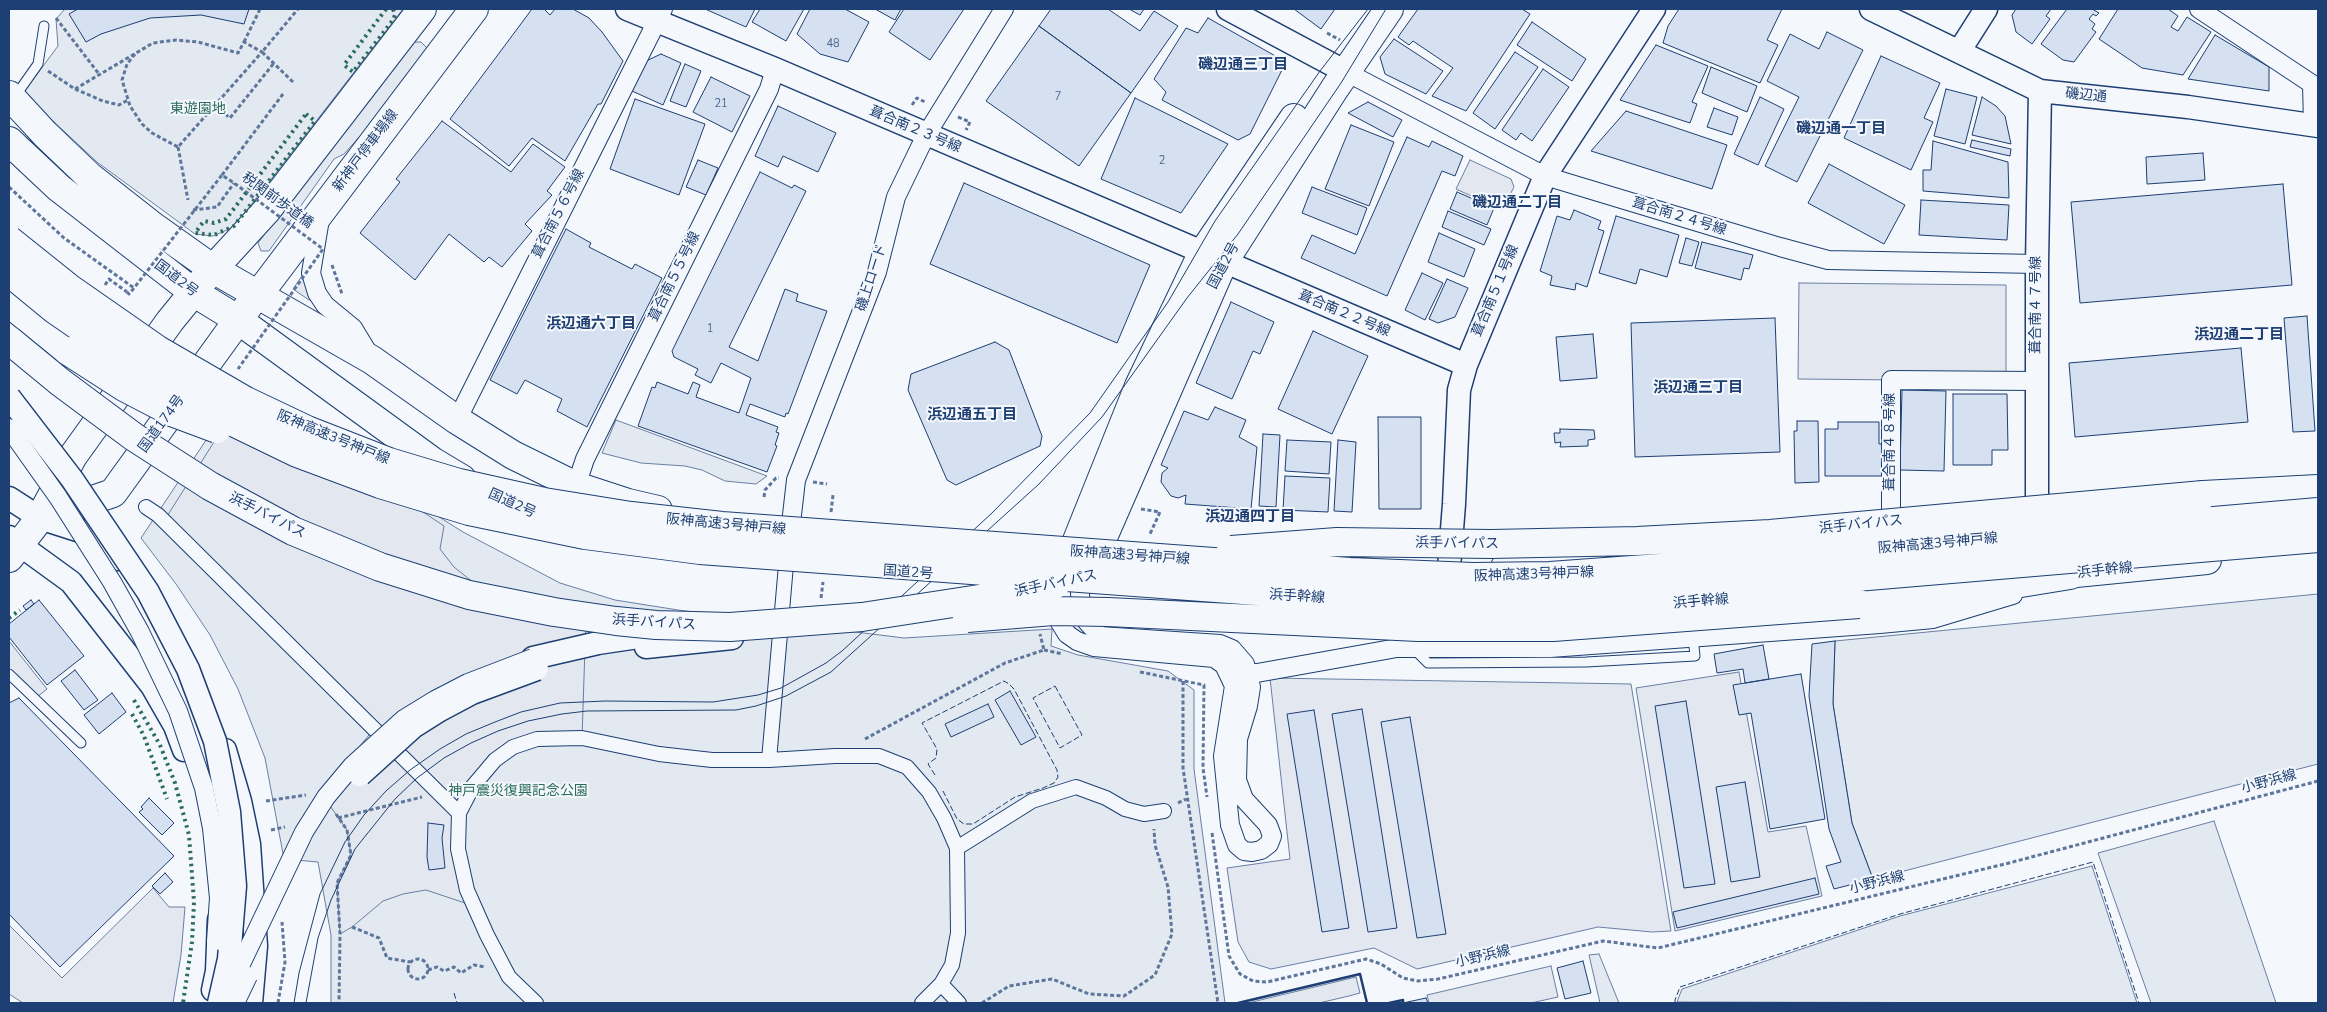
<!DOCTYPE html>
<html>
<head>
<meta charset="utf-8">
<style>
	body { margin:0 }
	#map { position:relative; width:2327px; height:1012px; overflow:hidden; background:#f4f7fb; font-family:"Nunito Sans",sans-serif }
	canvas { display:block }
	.frame { position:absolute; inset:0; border:10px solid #1d3f73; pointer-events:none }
</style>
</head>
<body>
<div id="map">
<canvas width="2327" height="1012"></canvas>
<div class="frame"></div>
</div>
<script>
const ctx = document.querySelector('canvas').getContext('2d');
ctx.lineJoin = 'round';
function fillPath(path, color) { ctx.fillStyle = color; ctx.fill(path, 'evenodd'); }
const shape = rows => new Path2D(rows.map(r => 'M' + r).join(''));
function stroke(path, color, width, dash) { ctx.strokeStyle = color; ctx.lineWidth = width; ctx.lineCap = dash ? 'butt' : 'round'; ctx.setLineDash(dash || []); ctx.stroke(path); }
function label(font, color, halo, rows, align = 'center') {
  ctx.font = font + ' "Nunito Sans","Noto Sans JP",sans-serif'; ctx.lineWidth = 4; ctx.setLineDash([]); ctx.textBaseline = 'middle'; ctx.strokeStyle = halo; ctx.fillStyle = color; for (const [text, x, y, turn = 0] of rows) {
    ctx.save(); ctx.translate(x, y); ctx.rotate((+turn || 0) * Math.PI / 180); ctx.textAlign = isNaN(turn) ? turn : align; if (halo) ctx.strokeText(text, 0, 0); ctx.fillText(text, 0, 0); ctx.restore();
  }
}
const green = shape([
	[65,9,403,9,234,227,213,236,195,234,97,162,23,93,58,46,56,19,65,9],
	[411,42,421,42,428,49,389,109,361,135,344,154,334,159,269,251,261,251,258,243,411,42],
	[304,273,313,299,309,300,293,289,304,273],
	[242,386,368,472,463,532,560,583,615,600,678,610,904,638,1052,629,1051,646,1078,655,1168,671,1194,690,1194,769,1225,1003,331,1003,331,935,318,862,284,859,265,758,238,689,210,635,176,584,141,538,242,386],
	[616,420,767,476,756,484,725,481,702,470,685,466,641,463,602,453,616,420],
	[2318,594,2318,764,1873,879,1852,823,1833,704,1835,641,2318,594],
	[2214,821,2276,1003,2151,1003,2098,853,2214,821],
	[2092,866,2137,1003,1677,1002,1682,989,1900,916,2092,866],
	[1599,954,1619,1003,1600,1003,1589,955,1599,954]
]);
fillPath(green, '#e3e9f0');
stroke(green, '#687fa3', 1);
const parking = shape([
	[1470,160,1511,179,1514,187,1502,210,1456,189,1470,160],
	[1799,283,2006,285,2006,381,1798,379,1799,283],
	[245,393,444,526,440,549,454,567,484,591,586,617,582,738,513,747,459,813,474,906,426,890,403,894,383,901,352,927,340,934,337,883,351,855,347,830,321,793,374,729,164,521,245,393],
	[9,641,47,689,37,697,9,670,9,641],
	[1739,672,1768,832,1806,826,1822,896,1675,931,1636,688,1739,672],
	[1270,678,1631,684,1671,931,1652,932,1598,927,1417,969,1374,948,1271,969,1249,962,1238,942,1227,868,1290,859,1270,678],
	[153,888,169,907,185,907,181,955,173,1003,23,1003,9,994,9,925,62,978,153,888],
	[1551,966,1558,997,1531,1003,1429,1003,1427,995,1551,966],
	[1356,977,1360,993,1349,996,1319,1003,1248,1003,1356,977]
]);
fillPath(parking, '#e3e8f0');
stroke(parking, '#687fa3', 1);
const building = shape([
	[78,9,249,9,244,24,201,15,150,18,101,34,86,42,69,14,78,9],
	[532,9,544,9,550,15,555,9,573,9,589,18,602,32,623,61,601,104,598,104,565,161,532,138,509,166,450,119,532,9],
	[705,9,755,9,746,27,705,9],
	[760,9,804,9,786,41,752,22,760,9],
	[810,9,845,9,869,22,848,62,820,54,797,34,810,9],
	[875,9,901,9,895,20,875,9],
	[904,9,964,9,930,60,889,32,904,9],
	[1051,9,1108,9,1140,31,1154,11,1178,26,1131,93,1039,26,1051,9],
	[1129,9,1144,9,1140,15,1129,9],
	[1294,9,1335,9,1321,29,1294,9],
	[1418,9,1522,9,1530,14,1466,111,1432,96,1453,68,1413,41,1409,45,1398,37,1418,9],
	[1679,9,1782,9,1767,40,1778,45,1760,83,1663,43,1668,26,1679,9],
	[2016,9,2051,9,2046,16,2050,19,2032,44,2016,32,2012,15,2016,9],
	[2067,9,2092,9,2099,13,2096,16,2093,14,2089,19,2095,24,2092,29,2096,32,2074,62,2063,60,2041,44,2067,9],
	[2118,9,2168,9,2178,16,2171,27,2178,31,2187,17,2211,32,2183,75,2142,68,2099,39,2118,9],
	[1208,18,1286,62,1250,134,1238,140,1162,100,1166,92,1154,79,1186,28,1198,33,1208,18],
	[1532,22,1586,59,1572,81,1517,45,1532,22],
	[1039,26,1131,93,1079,166,986,101,1039,26],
	[1827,32,1863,50,1797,182,1765,166,1799,97,1767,81,1790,34,1819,49,1827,32],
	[2215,35,2269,67,2269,91,2188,79,2215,35],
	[1394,39,1443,71,1426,94,1385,74,1380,57,1394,39],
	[1656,45,1708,66,1692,102,1697,104,1690,123,1620,100,1656,45],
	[1515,52,1538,67,1495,129,1473,113,1515,52],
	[661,54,681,63,663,105,632,91,644,62,661,54],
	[1881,56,1940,83,1924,118,1933,122,1911,170,1844,138,1881,56],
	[685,64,701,71,686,107,670,101,685,64],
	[1711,67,1757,86,1747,112,1702,93,1711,67],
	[1543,69,1569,87,1532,141,1521,133,1516,140,1502,130,1543,69],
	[711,77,750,96,732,132,693,112,711,77],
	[1946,89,1977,97,1965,144,1934,136,1946,89],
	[1760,97,1784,109,1758,165,1734,154,1760,97],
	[1982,97,1996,106,2005,116,2011,144,1972,135,1982,97],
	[1135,98,1228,144,1181,213,1101,179,1135,98],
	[635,99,705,124,679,195,610,169,635,99],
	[1368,102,1402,120,1393,137,1348,113,1368,102],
	[778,106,836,133,818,172,783,156,778,167,755,156,778,106],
	[1714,108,1738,117,1732,135,1707,127,1714,108],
	[1626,111,1727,145,1712,189,1591,151,1626,111],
	[442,121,511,172,533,144,565,167,547,191,552,195,525,224,532,231,502,267,489,257,484,262,449,234,415,280,360,233,400,182,396,179,442,121],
	[1351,125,1394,142,1369,206,1325,189,1351,125],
	[1407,137,1429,147,1432,141,1463,156,1455,176,1442,171,1387,296,1301,258,1312,235,1355,254,1407,137],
	[1972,140,2011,149,2010,156,1970,147,1972,140],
	[1933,141,2008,162,2009,198,1923,191,1923,170,1931,170,1933,141],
	[2203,153,2205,180,2147,184,2146,157,2203,153],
	[698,160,718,168,706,195,686,187,698,160],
	[1829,164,1905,205,1884,244,1808,203,1829,164],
	[760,172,792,188,794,185,806,191,729,347,758,361,785,289,798,294,796,301,827,311,788,414,786,413,785,417,750,404,746,415,778,427,776,432,779,433,775,445,777,446,767,472,638,426,652,387,655,388,657,382,688,394,693,382,700,385,696,397,739,413,751,378,721,363,711,383,695,375,698,369,674,357,672,351,760,172],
	[964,183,1150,265,1117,343,930,264,964,183],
	[2283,184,2292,285,2080,303,2071,202,2283,184],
	[1312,187,1367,208,1357,235,1302,213,1312,187],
	[1457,192,1494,208,1487,225,1450,209,1457,192],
	[1921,200,2009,205,2007,240,1919,235,1921,200],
	[1574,210,1601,221,1598,229,1604,231,1587,287,1576,283,1575,290,1550,285,1552,276,1540,271,1557,216,1570,220,1574,210],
	[1448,211,1491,229,1484,245,1442,227,1448,211],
	[1616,216,1679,235,1667,277,1640,269,1636,284,1599,273,1616,216],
	[566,229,591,243,589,247,632,269,635,264,662,278,587,427,557,411,562,399,525,380,517,394,490,380,566,229],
	[1439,233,1475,249,1464,277,1428,262,1439,233],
	[1686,238,1699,242,1692,266,1679,263,1686,238],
	[1702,242,1753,255,1749,269,1744,268,1741,280,1695,268,1702,242],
	[1422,273,1443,283,1425,320,1405,310,1422,273],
	[1447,279,1468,288,1455,317,1438,323,1429,319,1447,279],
	[1231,302,1274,322,1260,354,1253,351,1232,399,1196,383,1231,302],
	[2307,316,2315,431,2293,432,2284,318,2307,316],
	[1775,318,1780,452,1635,457,1631,323,1775,318],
	[1313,331,1368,356,1332,434,1278,409,1313,331],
	[1593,334,1597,378,1560,381,1556,337,1593,334],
	[995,342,1009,350,1042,436,1040,446,956,485,947,480,908,390,911,374,995,342],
	[2241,348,2248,422,2075,437,2069,363,2241,348],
	[1902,390,1946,391,1944,471,1900,470,1902,390],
	[1953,394,2007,394,2008,450,1992,450,1992,465,1953,465,1953,394],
	[1215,407,1246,420,1239,437,1257,447,1251,509,1185,504,1186,495,1178,498,1171,496,1161,482,1162,473,1168,468,1161,465,1184,411,1208,420,1215,407],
	[1378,417,1421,417,1421,509,1379,509,1378,417],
	[1797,421,1818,421,1819,482,1795,483,1794,431,1797,431,1797,421],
	[1838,422,1879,422,1879,444,1884,444,1884,476,1825,476,1825,429,1838,429,1838,422],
	[1560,429,1594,430,1595,439,1588,440,1588,446,1560,447,1561,442,1555,443,1554,433,1560,433,1560,429],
	[1263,434,1280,435,1276,507,1259,506,1263,434],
	[1287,440,1331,442,1329,474,1285,471,1287,440],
	[1338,440,1356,442,1352,512,1334,511,1338,440],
	[1285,476,1330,478,1328,512,1283,510,1285,476],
	[31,600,34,604,26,610,23,606,31,600],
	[39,600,84,656,47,685,9,637,9,624,39,600],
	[1835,641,1833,704,1852,823,1873,879,1834,889,1826,866,1841,862,1829,829,1809,696,1812,644,1835,641],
	[1763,645,1769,679,1745,683,1743,669,1717,673,1714,654,1763,645],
	[75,670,98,700,84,710,61,681,75,670],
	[1801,674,1825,819,1770,829,1751,713,1739,715,1733,685,1801,674],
	[1010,691,1036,737,1021,745,995,700,1010,691],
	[112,693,126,712,99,734,84,715,112,693],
	[19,698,174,856,60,967,9,914,9,703,19,698],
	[1686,701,1715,884,1684,888,1655,706,1686,701],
	[988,704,994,717,951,737,945,724,988,704],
	[1362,709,1397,928,1368,932,1332,714,1362,709],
	[1314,710,1349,928,1322,932,1287,714,1314,710],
	[1410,717,1446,934,1417,938,1381,722,1410,717],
	[1745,782,1760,877,1731,882,1716,787,1745,782],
	[149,798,174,823,162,835,139,812,143,809,141,807,149,798],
	[428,823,444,825,442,838,445,868,429,870,427,857,428,823],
	[165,873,173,882,160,894,152,886,165,873],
	[1815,878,1819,894,1677,928,1673,912,1815,878],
	[1583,961,1591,993,1565,999,1557,968,1583,961],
	[1426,998,1428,1003,1403,1003,1426,998]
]);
fillPath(building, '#d5e0f0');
stroke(building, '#1d3f73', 1);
const service = shape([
	[14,98,38,64,44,26],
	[1413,648,1428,663,1586,662,1695,656,1693,637],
	[9,674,81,743]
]);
const pedestrian = shape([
	[146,507,158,515,459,813],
	[769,760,786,565],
	[957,848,1032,801,1076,787,1106,798,1125,809,1144,814,1164,811],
	[941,984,959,1003],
	[536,1003,509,977,487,935,467,890,458,849,459,813,473,786,495,760,513,747,537,739,582,738,659,754,712,760,769,760,835,756,879,756,907,767,929,792,944,818,957,848,958,933,952,965,941,984,922,1003]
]);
const minor = shape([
	[2199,9,2312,84,2313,124],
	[1346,72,1545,176,1780,247,1828,260,2037,264],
	[320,219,311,273,317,293,325,305,353,328,370,356],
	[457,420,663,9],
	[576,486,585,459,769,89,775,69],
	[1891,530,1891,380,2037,381],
	[789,541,796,480,877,272,896,197,926,135,1004,9],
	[1056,604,1059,621,1067,634,1077,641,1094,647,1214,658,1224,665,1234,686,1223,756,1230,825,1237,845,1244,851,1252,852,1261,850,1269,844,1272,836,1268,825,1244,799,1237,780,1238,739,1248,706,1251,687,1245,664,1232,649,1220,644,1100,636,1087,622,1081,608,1080,593,1082,584],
	[1227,670,1248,674,1257,673,1397,648,1550,648,1880,624,1933,619,2013,595]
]);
const tertiary = shape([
	[627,9,775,69,1466,365],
	[1228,9,1346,72],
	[1871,9,2040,91,2188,107,2318,126],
	[1960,50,1986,9],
	[9,498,40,518,96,536,118,559],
	[2037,520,2037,264,2040,91],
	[9,537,71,582,152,686,175,726,184,750],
	[1447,593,1454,504,1459,390,1466,365,1545,176,1654,9],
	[646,647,732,638],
	[533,658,598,643,665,633],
	[225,750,240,801,249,844,256,946,251,1003],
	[213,990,217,971,219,920]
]);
const primary = shape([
	[213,269,267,210,422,9],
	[258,295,474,9],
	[1505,567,1639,551],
	[2046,576,2207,560]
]);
const trunk = shape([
	[9,95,45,134,89,176,154,227,213,269,372,360,457,420,513,455,576,486,628,503,658,510],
	[9,141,59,188,193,292,237,319,432,461,462,479],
	[40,518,113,493,249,305],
	[9,558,40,518,73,456,170,321,205,278],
	[1064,573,1139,386,1202,254,1294,118],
	[1087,574,1223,263,1335,88,1389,9]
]);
const motorway = shape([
	[9,303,68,351],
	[2203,495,2318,489],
	[1859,604,1948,595,2070,575]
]);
stroke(service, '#1d3f73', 11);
stroke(pedestrian, '#1d3f73', 16);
stroke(minor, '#1d3f73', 20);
stroke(tertiary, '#1d3f73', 25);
stroke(primary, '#1d3f73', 30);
stroke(trunk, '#1d3f73', 30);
stroke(motorway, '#1d3f73', 30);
stroke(shape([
	[56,18,99,74],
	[1327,33,1340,40],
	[244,42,260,9],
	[135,54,127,64,122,80,130,106,142,124,152,133,178,147],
	[48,71,75,89,103,101,119,105,128,100],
	[293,82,262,52,298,9],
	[75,89,153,43,176,40,198,42,238,53,244,42,262,52,178,147],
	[912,105,917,98,925,102],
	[215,106,230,118,274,63],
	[958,117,970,122,966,130],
	[178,147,188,200],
	[222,175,283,94],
	[9,187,64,238,134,288],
	[193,210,217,207,234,183],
	[332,265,342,294],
	[105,285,109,279,127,292],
	[813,482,827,484],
	[764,497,765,490,776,478,779,478],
	[1141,509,1160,512,1150,534],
	[831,512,833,495],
	[821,598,823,582],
	[1044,650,1063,654],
	[1140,672,1204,685,1203,768,1207,797],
	[1183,681,1183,768,1218,1003,1216,1003],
	[865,739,1005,663,1044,650,1040,634],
	[266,801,306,795],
	[1178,803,1186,799],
	[336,814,347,830,351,855,337,883,340,934,339,1003],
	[338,818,422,797],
	[271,830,285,827],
	[1212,833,1229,956,1240,974,1253,981,1267,982,1366,959,1381,964,1403,978,1418,981,1438,979,1603,941,1658,948,2009,863,2318,781],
	[352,927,379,938,387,958,410,962],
	'408 969a10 10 0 1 1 20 0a10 10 0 1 1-20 0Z',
	[428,970,437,967,444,971,454,967,461,973,474,965,485,967],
	[278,1003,285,962,282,922],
	[982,1003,1009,986,1052,979,1089,994,1124,996,1155,975,1172,934,1168,887,1155,845,1154,829]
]), '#5e769c', 3, [4, 2.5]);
stroke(service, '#f4f7fb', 9);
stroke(pedestrian, '#f4f7fb', 14);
stroke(minor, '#f4f7fb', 18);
stroke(tertiary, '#f4f7fb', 22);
stroke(primary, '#f4f7fb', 28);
stroke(trunk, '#f4f7fb', 28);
stroke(motorway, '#f4f7fb', 28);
stroke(shape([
	[294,1003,299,973,320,894,345,842,364,815,386,791,410,770,440,749,466,734,495,722,521,712,560,703,605,701,713,702,758,695,781,688,826,663,842,651,992,513,1090,413,1168,302,1215,221,1320,71,1368,9],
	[306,1003,318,938,331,900,355,849,395,799,417,778,444,758,471,743,498,731,528,721,562,714,587,711,736,710,756,706,786,696,831,672,1039,484,1102,417,1187,298,1238,234,1341,83,1386,9]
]), '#1d3f73', 1);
const minorBridge = shape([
	[9,428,58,497,112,582,140,632,178,711,204,788,212,828,219,898,216,941],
	[229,989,304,832,326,797,352,766,404,719,435,700,468,683,533,658],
	[235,1003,248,976]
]);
const tertiaryBridge = shape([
	[9,397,72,479,148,592,188,669,215,741,229,812,235,886,229,959,219,1003],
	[360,775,413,727,440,710,472,693,537,669]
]);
const motorwayBridge = shape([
	[9,240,69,288,158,350,246,401,307,430,389,462,459,483,544,502,631,516,722,526,1350,572,1473,577,1550,576,1715,564,2318,512],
	[9,272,54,309,142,370,233,422,297,453,380,484,469,511,585,535,700,550,1379,600,1572,601,2318,538],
	[9,340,60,382,134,437,210,486,293,531,380,567,469,595,554,612,616,621,656,625,730,627,862,617,1018,593,1056,584],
	[68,351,124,387,174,413,217,429],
	[1231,550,1337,542,1491,544,1637,541,1770,534,2203,495],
	[967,618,1053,611,1108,612,1418,627,1553,627,1859,604]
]);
stroke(minorBridge, '#1d3f73', 20, []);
stroke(tertiaryBridge, '#1d3f73', 25, []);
stroke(motorwayBridge, '#1d3f73', 30, []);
stroke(shape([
	[127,292,129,294,134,288,222,175,234,183,323,249,238,369]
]), '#5e769c', 3, [4, 2.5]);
stroke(minorBridge, '#f4f7fb', 18);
stroke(tertiaryBridge, '#f4f7fb', 22);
stroke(motorwayBridge, '#f4f7fb', 28);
stroke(shape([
	[386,9,344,65,353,72,393,20,395,15,393,9],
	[306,114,315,121,234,226,214,235,195,233,204,221,214,223,226,219,306,114],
	[9,618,20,610],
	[134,700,160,745,175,783,189,835,194,902,192,942,183,1003],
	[132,714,144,736,167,799]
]), '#2c6c60', 4, [2.5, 4]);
stroke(shape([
	[1055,686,1082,735,1060,748,1033,698,1055,686],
	[935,775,928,764,936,758,937,749,922,723,1004,681,1009,684,1014,689,1057,770,1058,777,1054,783,1043,788,1015,797,973,824,964,824,957,819,943,791],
	[454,993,457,1003],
	[1675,1003,1675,1000,1680,987,1900,914,2093,862,2139,1003]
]), '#1d3f73', 1, [6, 2.5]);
stroke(shape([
	[1238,1003,1360,974,1367,1003],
	[1389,1003,1403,1000,1403,1003]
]), '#1d3f73', 2.5);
label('11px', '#4b6792', null, [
	["48",833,44],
	["7",1058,97],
	["21",721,104],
	["2",1162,161],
	["1",710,329]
]);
label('14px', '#1d3f73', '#f4f7fb', [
	["磯辺通",2086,96,6],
	["葺合南２３号線",915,130,23],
	["新神戸停車場線",366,151,-53],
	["税関前歩道橋",277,201,36],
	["葺合南５６号線",559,214,-63],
	["葺合南２４号線",1679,217,17],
	["国道2号",1224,266,-62],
	["葺合南５５号線",675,277,-64],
	["磯上ロード",872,278,-72],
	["国道2号",176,279,37],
	["葺合南５１号線",1496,291,-67],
	["葺合南４７号線",2037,305,-90],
	["葺合南２２号線",1344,314,23],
	["国道174号",162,424,-54],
	["阪神高速3号神戸線",333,438,22],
	["葺合南４８号線",1891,442,-90],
	["国道2号",512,504,24],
	["浜手バイパス",267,516,27],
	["阪神高速3号神戸線",726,525,5],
	["浜手バイパス",1861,525,-6],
	["浜手バイパス",1457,544,1],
	["阪神高速3号神戸線",1938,544,-5],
	["阪神高速3号神戸線",1130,556,4],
	["浜手幹線",2105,571,-6],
	["国道2号",908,573,4],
	["阪神高速3号神戸線",1534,575,-2],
	["浜手バイパス",1056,584,-12],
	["浜手幹線",1297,597,4],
	["浜手幹線",1701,602,-5],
	["浜手バイパス",654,623,4],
	["小野浜線",2269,782,-15],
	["小野浜線",1877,883,-14],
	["小野浜線",1483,957,-13]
]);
label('14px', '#2c6c60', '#f4f7fb', [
	["東遊園地",198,110],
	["神戸震災復興記念公園",518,792]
]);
label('bold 15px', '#1d3f73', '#f4f7fb', [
	["磯辺通三丁目",1243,65],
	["磯辺通一丁目",1841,129],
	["磯辺通二丁目",1517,203],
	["浜辺通六丁目",591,324],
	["浜辺通二丁目",2239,335],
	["浜辺通三丁目",1698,388],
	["浜辺通五丁目",972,415],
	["浜辺通四丁目",1250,517]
]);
</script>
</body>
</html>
